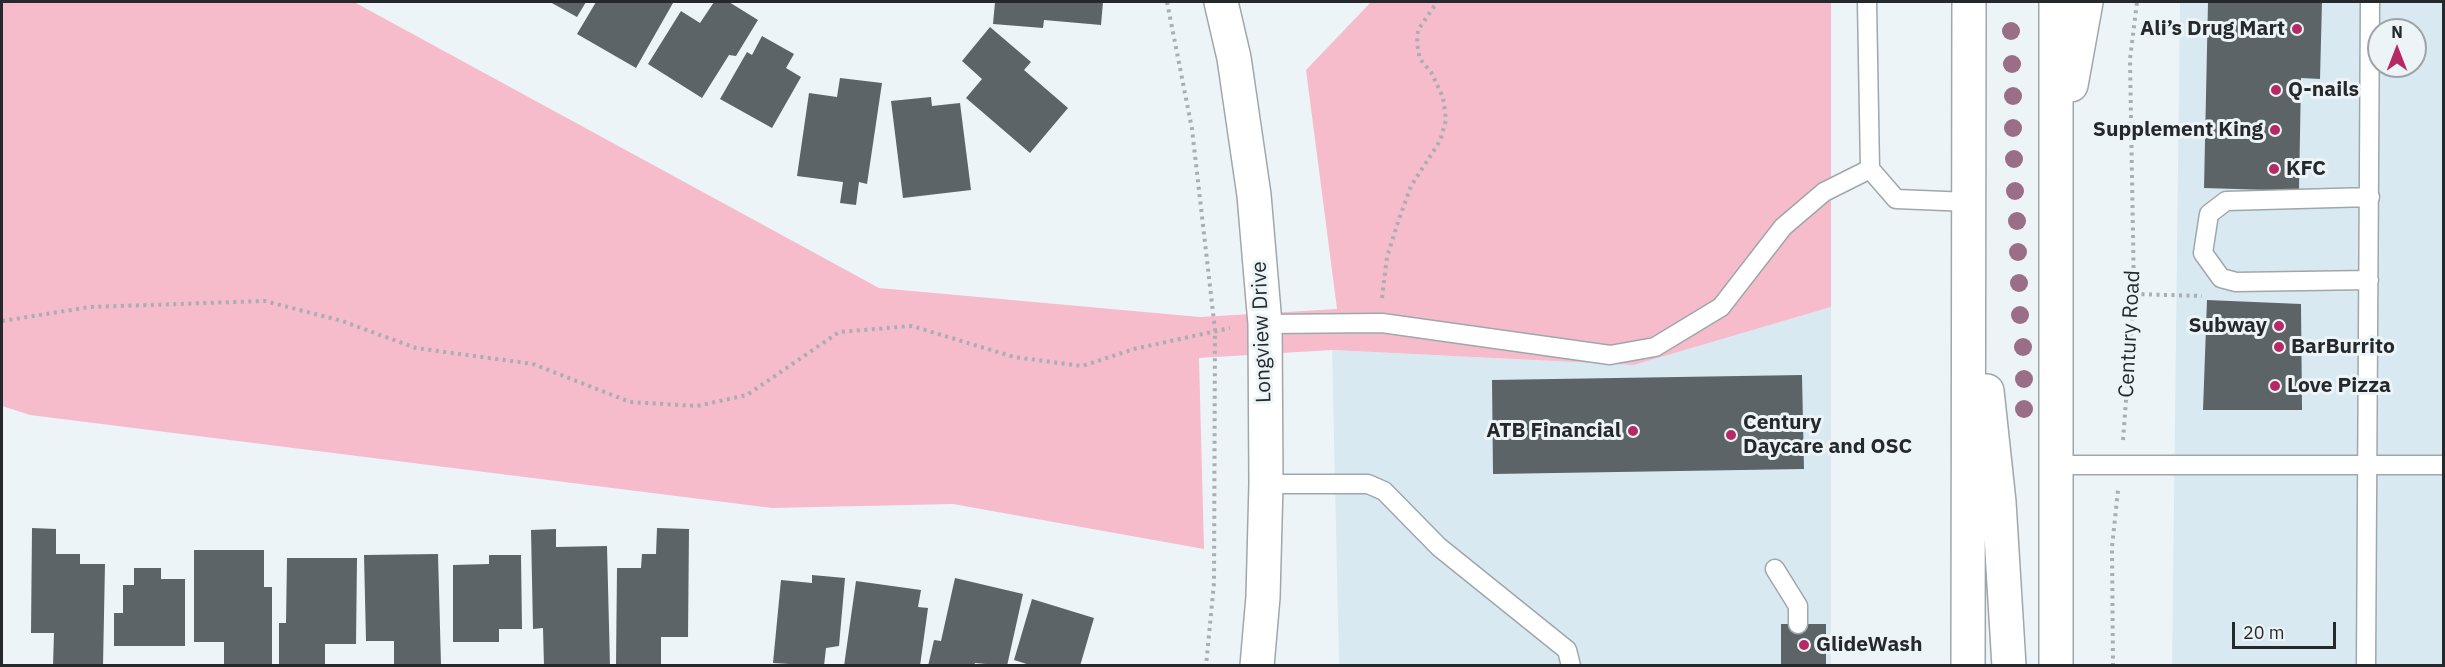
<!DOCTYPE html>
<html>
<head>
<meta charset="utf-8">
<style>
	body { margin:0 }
	#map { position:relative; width:2445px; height:667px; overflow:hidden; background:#ecf4f8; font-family:"IBM Plex Sans",sans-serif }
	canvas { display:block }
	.frame { position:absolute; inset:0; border:3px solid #26292b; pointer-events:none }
	.north { position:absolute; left:2367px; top:18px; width:60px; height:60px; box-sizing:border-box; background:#ecf4f8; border:2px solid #9da3a6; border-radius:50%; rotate:0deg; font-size:16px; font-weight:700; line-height:24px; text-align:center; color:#26292b }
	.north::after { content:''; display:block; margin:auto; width:21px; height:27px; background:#b52a64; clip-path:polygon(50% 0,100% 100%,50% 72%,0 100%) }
	.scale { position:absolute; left:2232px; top:622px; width:104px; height:27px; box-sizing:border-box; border:3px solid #26292b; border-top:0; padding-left:8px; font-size:18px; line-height:21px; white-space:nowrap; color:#26292b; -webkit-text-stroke:4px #ecf4f8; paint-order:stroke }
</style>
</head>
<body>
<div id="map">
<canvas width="2445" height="667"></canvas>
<div class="frame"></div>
<div class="north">N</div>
<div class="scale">20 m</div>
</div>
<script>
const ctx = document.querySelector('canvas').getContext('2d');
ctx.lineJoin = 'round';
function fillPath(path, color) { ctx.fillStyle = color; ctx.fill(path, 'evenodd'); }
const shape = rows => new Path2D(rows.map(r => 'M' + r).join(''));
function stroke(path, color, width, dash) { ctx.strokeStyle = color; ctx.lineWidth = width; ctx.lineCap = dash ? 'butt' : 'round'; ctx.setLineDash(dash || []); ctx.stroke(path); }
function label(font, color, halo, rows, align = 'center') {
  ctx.font = font + ' "IBM Plex Sans",sans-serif'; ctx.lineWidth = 6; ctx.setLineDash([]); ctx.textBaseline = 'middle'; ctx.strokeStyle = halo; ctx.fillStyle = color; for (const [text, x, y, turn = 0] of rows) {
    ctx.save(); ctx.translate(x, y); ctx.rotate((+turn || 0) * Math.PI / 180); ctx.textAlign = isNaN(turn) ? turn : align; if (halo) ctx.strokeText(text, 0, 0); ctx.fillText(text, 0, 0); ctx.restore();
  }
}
fillPath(shape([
	[2180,2,2443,2,2443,665,2172,666],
	[2379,30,2415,30,2415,66,2379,66],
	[1831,307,1831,665,1339,665,1332,350,1634,365]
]), '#d9e9f2');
fillPath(shape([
	[2,2,354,2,879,288,1200,317,1337,309,1306,70,1371,2,1831,2,1831,307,1634,365,1332,350,1199,358,1204,549,953,504,772,508,30,415,2,406]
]), '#f6bccc');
fillPath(shape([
	[550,2,586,2,577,17],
	[596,2,670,2,673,3,636,68,577,34],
	[714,2,729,2,758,20,736,56,729,55,702,98,648,64,681,11,700,23],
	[995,2,1103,2,1101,25,1044,20,1043,28,993,24],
	[2208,2,2322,2,2320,79,2301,78,2299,191,2204,188],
	[990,27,1031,62,1024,70,1068,108,1030,153,966,98,982,79,962,61],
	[762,36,794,54,786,68,801,77,772,128,720,99,747,52,752,55],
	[840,78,882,83,867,184,859,182,856,205,840,203,843,182,797,176,809,93,837,97],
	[931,97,932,106,960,103,971,190,903,198,891,101],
	[2207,300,2301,304,2302,410,2203,410],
	[1802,375,1804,469,1493,474,1492,380],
	[32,528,56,529,56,554,80,554,80,564,105,564,103,666,53,666,54,633,31,633],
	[657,528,689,529,688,637,661,637,661,666,616,666,617,568,641,568,642,554,656,554],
	[556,529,556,547,607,546,610,666,544,666,543,628,533,629,531,530],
	[194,550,264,550,264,587,272,587,272,666,224,666,224,642,194,642],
	[438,554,441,665,394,666,394,641,366,641,364,555],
	[489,555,521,555,522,629,499,629,499,642,453,642,453,565,489,564],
	[287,558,357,558,356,644,325,644,325,666,279,666,279,623,286,623],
	[134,568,161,568,161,579,185,579,185,646,114,646,114,613,123,613,123,585,134,585],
	[812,575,845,578,839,646,826,648,824,666,773,663,781,580,812,583],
	[955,578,1023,594,1007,666,975,663,974,666,928,666,934,640,941,641],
	[856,581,921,590,918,607,928,608,920,666,844,666],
	[1032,599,1094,618,1080,666,1033,666,1014,660],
	[1781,624,1826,624,1826,666,1781,666]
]), '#5d6468');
const service = shape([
	[1867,2,1870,169,1896,199,1969,202],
	[2369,280,2236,282,2221,278,2203,253,2209,214,2226,201,2370,197],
	[1265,324,1382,323,1610,355,1655,347,1721,307,1783,227,1824,192,1870,169],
	[2057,465,2444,465],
	[1266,484,1368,484,1384,491,1439,547,1567,650,1571,666],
	[1775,569,1798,606,1798,624],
	[2366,666,2370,2]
]);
const tertiary = shape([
	[1221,2,1234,58,1254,195,1265,324,1266,484,1263,597,1257,666]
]);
const secondary = shape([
	[2071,85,2086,2],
	[1987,391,1999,502,2009,666],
	[1968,666,1969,2],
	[2056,666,2056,2]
]);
stroke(service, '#9fa7ab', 21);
stroke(tertiary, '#9fa7ab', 36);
stroke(secondary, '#9fa7ab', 36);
stroke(shape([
	[1167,2,1192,129,1215,330,1214,583,1206,666],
	[2134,294,2202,296],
	[1382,298,1387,257,1399,219,1411,186,1440,141,1446,120,1443,97,1431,72,1420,59,1417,44,1418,30,1437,2],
	[2,321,90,307,265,301,342,321,416,348,533,364,630,402,697,406,747,395,839,332,912,326,1014,357,1082,366,1134,349,1230,328],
	[2123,440,2134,294,2130,59,2137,2],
	[2113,666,2112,547,2118,490]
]), '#a8aeb1', 4, [3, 4.5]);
stroke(service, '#fff', 18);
stroke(tertiary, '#fff', 33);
stroke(secondary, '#fff', 33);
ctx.fillStyle = '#996e86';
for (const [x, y] of [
	[2011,31],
	[2012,64],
	[2013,96],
	[2013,128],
	[2014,159],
	[2015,191],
	[2017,221],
	[2018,252],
	[2019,283],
	[2020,315],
	[2023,347],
	[2024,379],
	[2024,409]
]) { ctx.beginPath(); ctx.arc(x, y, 9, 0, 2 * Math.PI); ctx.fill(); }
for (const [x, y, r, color] of [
	[2297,29,6,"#b52a64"],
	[2276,90,6,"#b52a64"],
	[2275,130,6,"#b52a64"],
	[2274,169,6,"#b52a64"],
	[2279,326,6,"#b52a64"],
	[2279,347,6,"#b52a64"],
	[2275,386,6,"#b52a64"],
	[1633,431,6,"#b52a64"],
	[1731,435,6,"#b52a64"],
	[1804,645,6,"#b52a64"]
]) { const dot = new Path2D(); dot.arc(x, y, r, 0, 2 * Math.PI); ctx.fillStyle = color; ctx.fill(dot); stroke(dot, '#ecf4f8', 2); }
label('bold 21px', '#26292b', '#ecf4f8', [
	["Ali’s Drug Mart",2285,29,"right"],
	["Q-nails",2288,90],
	["Supplement King",2263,130,"right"],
	["KFC",2286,169],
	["Subway",2267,326,"right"],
	["BarBurrito",2291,347],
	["Love Pizza",2287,386],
	["Century",1743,423],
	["Daycare and OSC",1743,447],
	["ATB Financial",1621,431,"right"],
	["GlideWash",1816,645]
], 'left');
label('21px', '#26292b', '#ecf4f8', [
	["Longview Drive",1262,332,-92],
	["Century Road",2130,334,-87]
]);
</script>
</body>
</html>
